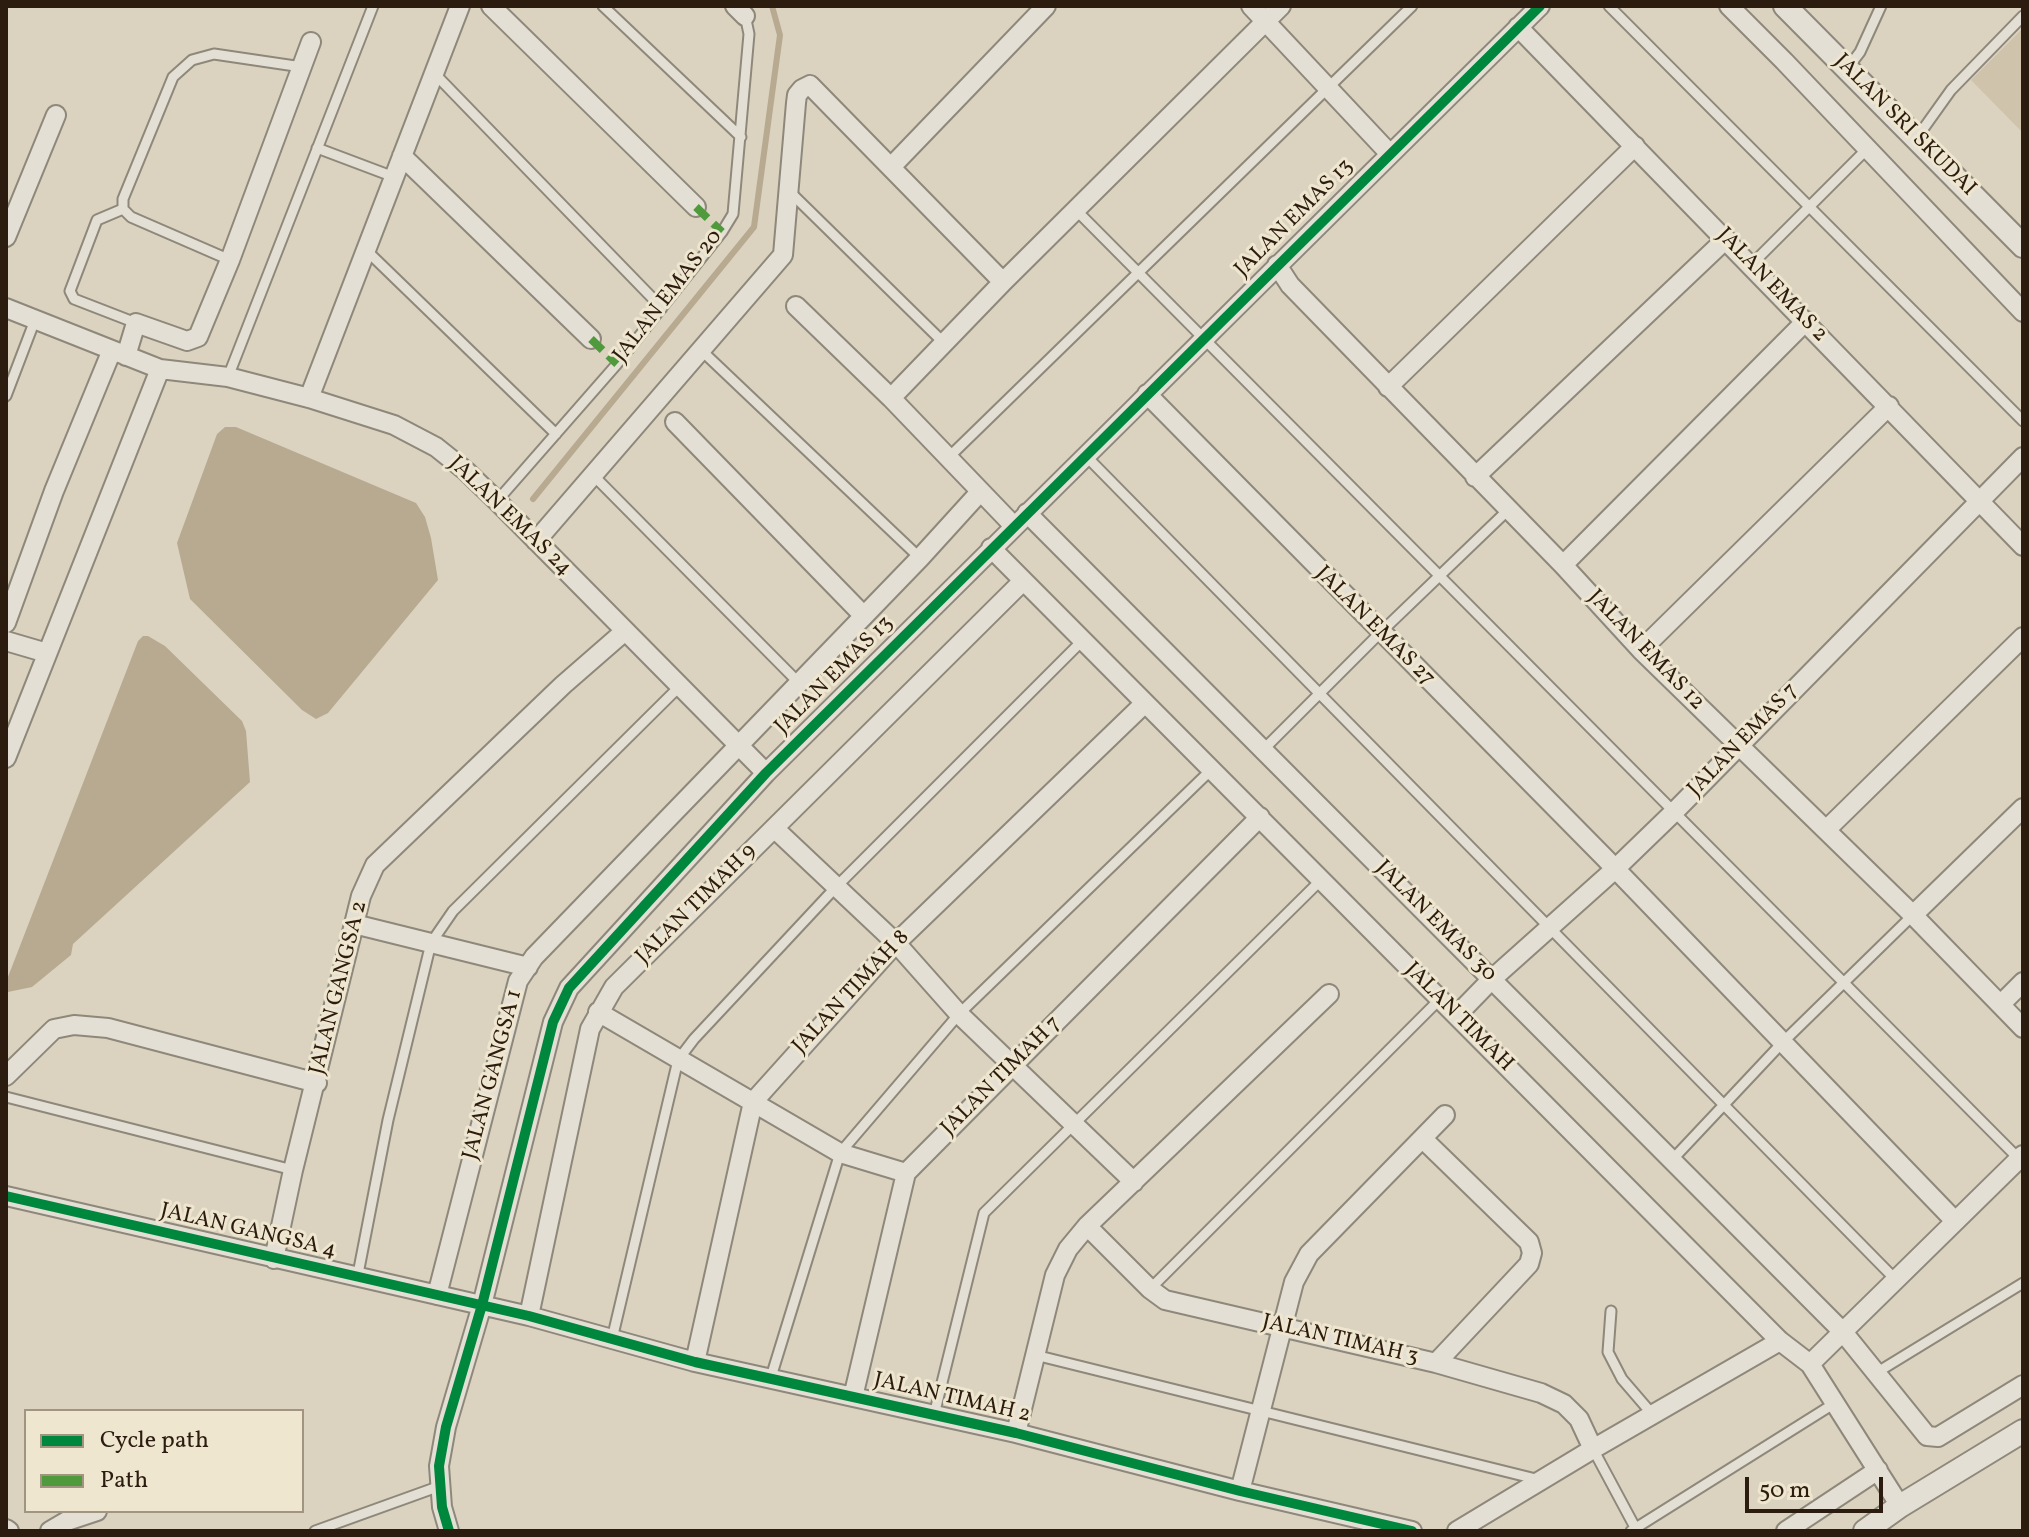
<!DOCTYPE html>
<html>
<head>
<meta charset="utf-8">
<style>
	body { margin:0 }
	#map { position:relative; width:2029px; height:1537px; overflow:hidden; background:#dbd3c0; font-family:Vollkorn,serif }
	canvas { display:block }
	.frame { position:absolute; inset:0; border:8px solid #2c1c0f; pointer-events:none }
	.legend { position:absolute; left:24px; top:1409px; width:280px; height:104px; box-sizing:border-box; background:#efe6cf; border:2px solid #a19582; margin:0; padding:10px 14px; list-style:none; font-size:24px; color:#2c1c0f }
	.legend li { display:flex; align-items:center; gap:16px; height:40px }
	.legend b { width:40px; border:2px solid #a19582 }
	.scale { position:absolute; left:1745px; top:1477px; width:138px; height:36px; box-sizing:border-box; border:4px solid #2c1c0f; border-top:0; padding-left:10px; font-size:24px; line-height:28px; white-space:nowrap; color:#2c1c0f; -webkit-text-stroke:6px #efe6cf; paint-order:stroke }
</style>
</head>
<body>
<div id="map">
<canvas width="2029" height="1537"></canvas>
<div class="frame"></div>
<ul class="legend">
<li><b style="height:10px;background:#00873e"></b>Cycle path</li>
<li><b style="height:10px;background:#4f9a3c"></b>Path</li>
</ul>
<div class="scale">50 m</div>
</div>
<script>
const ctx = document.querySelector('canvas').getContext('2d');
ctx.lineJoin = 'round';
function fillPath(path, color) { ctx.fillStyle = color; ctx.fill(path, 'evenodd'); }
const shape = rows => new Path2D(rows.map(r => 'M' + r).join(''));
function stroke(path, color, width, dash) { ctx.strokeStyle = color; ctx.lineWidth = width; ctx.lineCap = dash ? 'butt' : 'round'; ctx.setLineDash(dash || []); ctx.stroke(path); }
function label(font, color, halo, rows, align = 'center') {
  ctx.font = font + ' Vollkorn,serif'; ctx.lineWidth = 6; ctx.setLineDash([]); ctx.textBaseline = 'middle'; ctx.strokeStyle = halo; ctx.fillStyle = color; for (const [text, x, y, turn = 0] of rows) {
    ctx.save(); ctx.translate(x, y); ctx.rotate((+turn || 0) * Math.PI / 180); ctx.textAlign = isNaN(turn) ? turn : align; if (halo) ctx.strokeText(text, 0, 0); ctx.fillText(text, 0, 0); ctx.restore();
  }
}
fillPath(shape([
	[2023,28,2023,133,1971,80]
]), '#cfc4ab');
fillPath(shape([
	[225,427,236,427,416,503,425,517,431,538,438,580,328,713,316,719,302,710,190,599,177,543,217,434],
	[143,636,148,636,165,646,242,721,246,731,250,782,73,944,71,955,32,987,8,992,6,982,138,641]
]), '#b7aa91');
stroke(shape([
	[533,499,754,227,780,35,772,6]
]), '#b7aa91', 6);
const service = shape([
	[603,6,741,137],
	[1609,6,2023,421],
	[1847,69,1860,52,1881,6],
	[434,73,662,308],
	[1916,139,1951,90,2023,16],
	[317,148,394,177],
	[790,192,944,343],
	[123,209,97,220,70,291,74,299,136,323],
	[1076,210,2019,1159],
	[366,250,556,434],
	[230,260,131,217,123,209,123,199,173,77,192,60,214,54,302,67],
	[1751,265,1867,149],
	[701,350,920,558],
	[228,377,373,6],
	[6,396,35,320],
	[1085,455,1896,1280],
	[948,458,1412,6],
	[594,476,798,682],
	[497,501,617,364,722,232,733,214,749,34,745,15],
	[1263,750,1380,633,1507,511],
	[6,1097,293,1170],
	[1672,1160,1782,1043,1913,915],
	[357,1279,388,1120,431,943,453,911,680,686],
	[1150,1289,1439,1000],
	[1611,1311,1608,1352,1622,1379,1653,1415],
	[612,1339,678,1060,694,1039,836,887,1084,639],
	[1035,1355,1540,1480],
	[1876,1373,2023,1283],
	[771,1377,840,1153,959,1014,1212,769],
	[934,1415,984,1213,1322,879],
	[1593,1449,1637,1531],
	[315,1531,440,1486],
	[1631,1531,1835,1403]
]);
const minor = shape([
	[491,6,696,207],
	[735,6,745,16],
	[1251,6,1390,154],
	[1729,6,1784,61,2023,312],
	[1518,27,2023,546],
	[402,156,591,339],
	[891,167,1046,6],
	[6,237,56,115],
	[1277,265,1290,285,1563,565,1641,650,1913,915,2023,1028],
	[796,306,891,398,1014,526],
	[6,308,160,369,228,377,309,398,394,425,436,447,466,471,497,501,766,773],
	[126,356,136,323,187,341,198,337,230,260,311,42],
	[1388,387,1635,146],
	[1147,394,1604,857,1955,1221],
	[309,398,460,6],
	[891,398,1003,282,1281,6],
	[675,422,864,616],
	[1475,477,1726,239],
	[1027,513,1843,1332,1927,1436,1938,1437,2023,1385],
	[536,541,783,255,796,103,797,95,802,89,810,85,1003,282],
	[991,548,1780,1341,1810,1364,1900,1506],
	[1563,565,1806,321],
	[6,623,54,491,112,350],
	[6,641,47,653],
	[1641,650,1889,406],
	[6,758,160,369],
	[774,828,896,943,959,1014,1134,1182],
	[1826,830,2023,637],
	[1913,915,2023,808],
	[354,924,528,967],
	[2001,1004,2023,982],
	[598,1012,840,1153,906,1173],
	[1457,1015,1492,979,1614,870,1675,811,2023,457],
	[6,1076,54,1029,74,1025,108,1028,317,1083],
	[1423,1139,1529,1242,1532,1253,1529,1264,1436,1363],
	[6,1196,529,1316,695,1362,1016,1433,1240,1491,1412,1531],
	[1087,1226,1150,1289,1165,1300,1436,1363,1541,1393,1564,1404,1579,1419,1593,1449],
	[274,1259,293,1170,361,896,375,865,563,685,625,631],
	[437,1295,518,981,534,957,920,558,980,492],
	[529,1316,590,1029,614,987,1023,581],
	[695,1362,753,1102,896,943,1145,703],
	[1810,1364,2023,1155],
	[853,1397,906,1173,1260,817],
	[1016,1433,1055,1275,1068,1249,1087,1226,1329,994],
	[1240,1491,1294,1282,1309,1254,1445,1115],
	[6,1529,9,1531],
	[50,1531,67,1521,97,1511],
	[449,1531,442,1507,439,1466,446,1427,482,1305,553,1022,569,988,766,773,1540,6],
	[1457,1531,1593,1449,1780,1341],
	[1786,1531,1878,1470]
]);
const tertiary = shape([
	[1785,6,2023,246],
	[1865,1531,1900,1506,2023,1431]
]);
stroke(service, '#8e887b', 13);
stroke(minor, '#8e887b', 22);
stroke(tertiary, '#8e887b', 26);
stroke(service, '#e4dfd5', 9);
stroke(minor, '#e4dfd5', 18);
stroke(tertiary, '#e4dfd5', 22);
stroke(shape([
	[696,207,722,232],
	[591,339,617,364]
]), '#4f9a3c', 8, [16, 8]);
stroke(shape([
	[6,1196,529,1316,695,1362,1016,1433,1240,1491,1412,1531],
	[449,1531,442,1507,439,1466,446,1427,482,1305,553,1022,569,988,766,773,1540,6]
]), '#00873e', 10);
label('22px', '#2c1c0f', '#efe6cf', [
	["JALAN SRI SKUDAI",1904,126,45],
	["JALAN EMAS 13",1295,219,-45],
	["JALAN EMAS 2",1771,286,46],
	["JALAN EMAS 20",669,297,-52],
	["JALAN EMAS 24",509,517,44],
	["JALAN EMAS 27",1374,627,45],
	["JALAN EMAS 12",1645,651,46],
	["JALAN EMAS 13",835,676,-45],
	["JALAN EMAS 7",1744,741,-46],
	["JALAN TIMAH 9",697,905,-45],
	["JALAN EMAS 30",1435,922,45],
	["JALAN GANGSA 2",340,988,-76],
	["JALAN TIMAH 8",852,993,-47],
	["JALAN TIMAH",1458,1018,45],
	["JALAN GANGSA 1",494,1075,-75],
	["JALAN TIMAH 7",1002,1077,-45],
	["JALAN GANGSA 4",248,1232,13],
	["JALAN TIMAH 3",1340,1341,13],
	["JALAN TIMAH 2",952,1399,13]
]);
</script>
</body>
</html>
